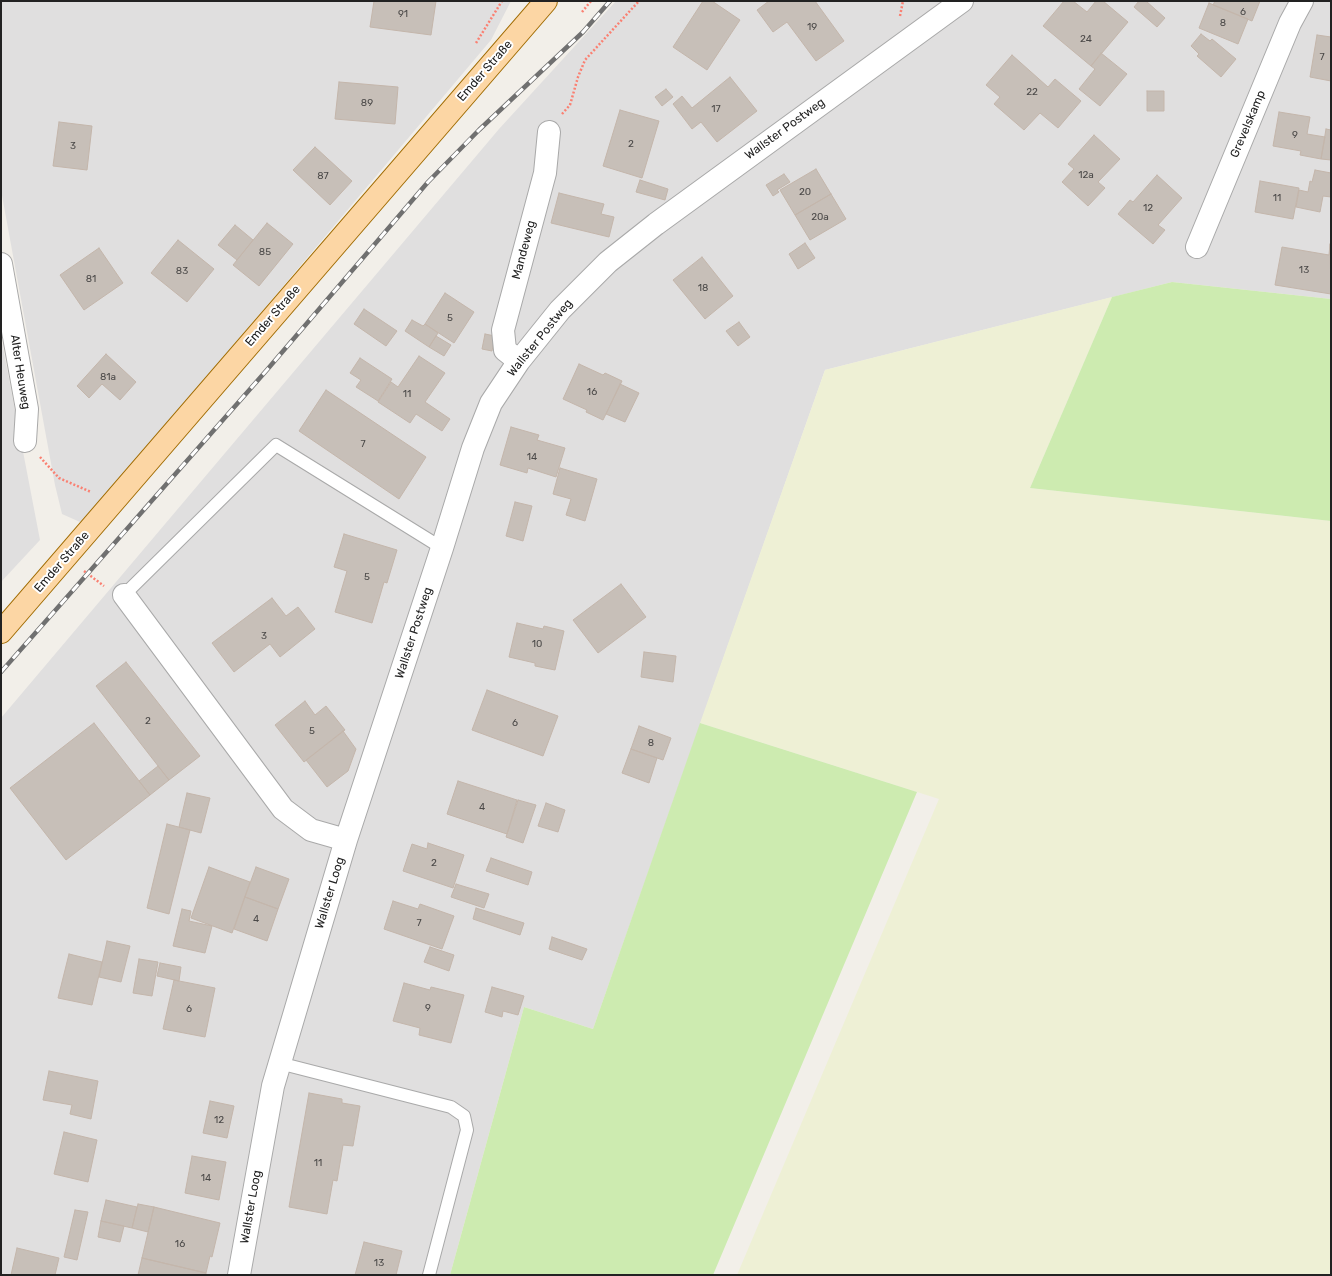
<!DOCTYPE html>
<html>
<head>
<meta charset="utf-8">
<style>
	body { margin:0 }
	#map { position:relative; width:1332px; height:1276px; overflow:hidden; background:#f2efe9; font-family:Rubik,sans-serif }
	canvas { display:block }
	.frame { position:absolute; inset:0; border:2px solid #222; pointer-events:none }
</style>
</head>
<body>
<div id="map">
<canvas width="1332" height="1276"></canvas>
<div class="frame"></div>
</div>
<script>
const ctx = document.querySelector('canvas').getContext('2d');
ctx.lineJoin = 'round';
function fillPath(path, color) { ctx.fillStyle = color; ctx.fill(path, 'evenodd'); }
const shape = rows => new Path2D(rows.map(r => 'M' + r).join(''));
function stroke(path, color, width, dash) { ctx.strokeStyle = color; ctx.lineWidth = width; ctx.lineCap = dash ? 'butt' : 'round'; ctx.setLineDash(dash || []); ctx.stroke(path); }
function label(font, color, halo, rows, align = 'center') {
  ctx.font = font + ' Rubik,sans-serif'; ctx.lineWidth = 4; ctx.setLineDash([]); ctx.textBaseline = 'middle'; ctx.strokeStyle = halo; ctx.fillStyle = color; for (const [text, x, y, turn = 0] of rows) {
    ctx.save(); ctx.translate(x, y); ctx.rotate((+turn || 0) * Math.PI / 180); ctx.textAlign = isNaN(turn) ? turn : align; if (halo) ctx.strokeText(text, 0, 0); ctx.fillText(text, 0, 0); ctx.restore();
  }
}
fillPath(shape([
	[1,1,511,1,491,40,90,515,80,522,62,514,55,485,1,190],
	[616,1,1331,1,1331,299,1172,282,825,370,593,1029,524,1007,450,1275,1,1275,1,718,499,129],
	[1,337,40,540,1,582]
]), '#e0dfdf');
fillPath(shape([
	[1112,297,1030,488,1331,521,1331,1275,737,1275,939,799,700,723,825,370]
]), '#eef0d5');
fillPath(shape([
	[1172,282,1331,299,1331,521,1030,488,1112,297],
	[700,723,917,792,713,1275,450,1275,524,1007,593,1029]
]), '#cdebb0');
const building = shape([
	[374,1,436,1,431,35,370,27,374,1],
	[703,1,712,1,740,20,707,70,673,47,703,1],
	[769,1,815,1,844,41,816,61,787,22,773,32,757,10,769,1],
	[1064,1,1073,1,1087,12,1096,1,1103,1,1128,22,1091,66,1043,26,1064,1],
	[1139,1,1146,1,1165,18,1157,27,1134,7,1139,1],
	[1215,1,1260,1,1252,21,1213,5,1215,1],
	[1209,3,1248,19,1238,44,1199,28,1209,3],
	[1201,34,1210,41,1212,39,1236,59,1221,77,1197,56,1199,54,1191,46,1201,34],
	[1317,35,1331,37,1331,81,1310,77,1317,35],
	[1101,53,1127,74,1100,106,1079,89,1095,69,1091,66,1101,53],
	[1012,55,1048,87,1055,79,1081,101,1058,128,1040,113,1024,130,994,104,1000,97,986,85,1012,55],
	[730,77,757,111,717,142,701,122,692,129,673,104,682,96,692,108,730,77],
	[339,82,398,87,395,124,335,119,339,82],
	[666,89,673,97,662,106,655,97,666,89],
	[1147,91,1164,91,1164,111,1147,111,1147,91],
	[620,110,659,121,642,178,603,166,620,110],
	[1279,112,1310,117,1307,134,1325,137,1321,159,1300,155,1301,151,1273,146,1279,112],
	[59,122,92,126,87,170,53,166,59,122],
	[1326,129,1331,130,1331,160,1321,159,1326,129],
	[1094,135,1120,159,1098,182,1105,188,1088,206,1062,182,1074,169,1068,164,1094,135],
	[315,147,352,181,330,205,293,170,315,147],
	[816,169,831,194,795,215,780,190,816,169],
	[1315,170,1331,173,1331,197,1323,196,1320,212,1296,207,1299,190,1308,192,1310,181,1312,182,1315,170],
	[784,174,790,182,777,190,779,192,773,196,766,185,784,174],
	[1157,175,1182,198,1158,225,1165,230,1153,244,1118,214,1130,200,1133,202,1157,175],
	[640,180,668,189,665,200,636,192,640,180],
	[1260,181,1299,188,1293,219,1255,212,1260,181],
	[559,193,604,204,601,214,614,217,609,237,551,223,559,193],
	[831,194,846,219,810,240,795,215,831,194],
	[267,223,293,244,259,286,233,265,267,223],
	[235,225,253,240,237,260,218,245,235,225],
	[178,240,214,269,187,302,151,273,178,240],
	[805,243,815,258,798,269,789,254,805,243],
	[1330,244,1331,294,1275,285,1282,247,1329,255,1330,244],
	[99,248,123,283,84,310,60,275,99,248],
	[702,257,733,296,705,319,673,280,702,257],
	[445,293,474,312,454,343,425,324,445,293],
	[364,309,397,331,386,346,354,324,364,309],
	[412,320,423,326,425,324,438,333,429,347,405,331,412,320],
	[739,322,750,337,738,346,726,331,739,322],
	[485,334,495,336,492,351,482,349,485,334],
	[436,336,451,345,444,356,429,347,436,336],
	[106,354,136,382,120,400,102,384,89,398,77,386,106,354],
	[419,356,445,373,425,402,450,419,442,431,416,414,410,423,378,402,391,382,398,387,419,356],
	[360,358,392,379,378,401,356,387,361,380,350,373,360,358],
	[579,364,603,375,605,373,622,381,603,420,586,412,587,410,563,399,579,364],
	[620,384,639,393,625,422,606,414,620,384],
	[326,390,426,457,399,499,299,431,326,390],
	[511,427,539,435,537,440,565,448,556,477,528,468,527,473,500,465,511,427],
	[560,468,597,479,585,521,566,515,571,499,553,494,560,468],
	[515,502,532,506,523,541,506,536,515,502],
	[344,534,397,550,387,583,384,582,372,623,335,612,347,571,334,567,344,534],
	[621,584,646,617,598,653,573,620,621,584],
	[272,598,286,616,298,607,315,629,280,657,270,644,234,672,212,643,272,598],
	[517,623,543,629,544,626,564,631,555,670,535,666,535,663,509,657,517,623],
	[644,652,676,656,673,682,641,677,644,652],
	[126,662,200,756,169,780,96,686,126,662],
	[487,690,558,716,543,756,472,730,487,690],
	[305,701,315,715,326,706,345,730,304,762,275,725,305,701],
	[94,723,150,795,66,860,10,788,94,723],
	[639,726,671,738,663,760,631,749,639,726],
	[343,731,356,749,348,771,327,787,306,760,343,731],
	[631,749,657,758,649,783,622,773,631,749],
	[158,766,169,780,150,795,139,781,158,766],
	[458,781,517,800,507,834,447,814,458,781],
	[187,793,210,798,201,833,179,827,187,793],
	[518,800,536,805,523,843,506,837,518,800],
	[546,803,565,810,558,832,538,826,546,803],
	[167,824,190,830,169,914,147,908,167,824],
	[428,843,464,855,453,888,403,871,412,844,427,849,428,843],
	[491,858,532,872,528,885,486,871,491,858],
	[209,867,250,882,232,933,191,918,209,867],
	[256,867,289,879,278,909,245,897,256,867],
	[456,884,489,894,484,908,451,897,456,884],
	[245,897,278,909,267,941,234,929,245,897],
	[393,901,418,909,420,904,454,916,442,949,384,929,393,901],
	[476,908,524,923,520,935,473,919,476,908],
	[182,909,191,911,189,921,212,926,205,953,173,946,182,909],
	[552,937,587,949,582,960,549,949,552,937],
	[107,941,130,946,121,982,99,977,107,941],
	[430,947,454,955,449,971,424,962,430,947],
	[69,954,102,962,92,1005,58,998,69,954],
	[139,959,158,962,152,996,133,993,139,959],
	[160,963,181,967,179,981,157,976,160,963],
	[174,980,215,988,205,1037,163,1029,174,980],
	[404,983,430,990,431,987,464,995,451,1043,419,1035,420,1028,393,1021,404,983],
	[492,987,524,996,518,1015,503,1011,502,1017,485,1012,492,987],
	[49,1071,98,1081,91,1119,70,1114,72,1105,43,1100,49,1071],
	[309,1093,342,1099,342,1103,360,1106,353,1146,343,1145,337,1181,333,1180,327,1214,289,1207,309,1093],
	[210,1101,234,1106,227,1138,203,1133,210,1101],
	[64,1132,97,1140,88,1182,54,1174,64,1132],
	[192,1156,226,1162,219,1200,185,1193,192,1156],
	[106,1200,137,1207,132,1228,101,1221,106,1200],
	[138,1204,154,1207,148,1232,132,1228,138,1204],
	[154,1207,220,1223,212,1257,210,1256,206,1273,142,1258,154,1207],
	[75,1210,88,1212,77,1260,64,1257,75,1210],
	[101,1221,124,1226,120,1242,98,1237,101,1221],
	[364,1242,402,1251,396,1275,355,1275,364,1242],
	[17,1248,59,1258,55,1275,11,1275,17,1248],
	[142,1258,206,1273,206,1275,138,1275,142,1258]
]);
fillPath(building, '#c7bfb8');
stroke(building, '#c4b6ab', 1);
const lane = shape([
	[124,595,276,445,442,548],
	[279,1063,451,1107,464,1116,467,1130,429,1275]
]);
const street = shape([
	[1197,247,1290,23,1302,1],
	[1,264,27,409,25,441],
	[519,361,505,350,503,330,545,173,549,132],
	[124,595,283,809,311,830,346,840],
	[239,1275,273,1086,346,840,442,548,473,448,491,403,519,361,560,310,608,262,656,224,962,1]
]);
const primary = shape([
	[1,632,546,1]
]);
stroke(lane, '#a9a9a9', 14);
stroke(street, '#a9a9a9', 24);
stroke(primary, '#a06b00', 24);
stroke(shape([
	[582,12,591,1],
	[900,16,903,1],
	[476,43,502,1],
	[562,114,570,105,578,77,585,60,639,1],
	[40,457,59,478,91,492],
	[84,571,104,586]
]), '#fa8072', 2.5, [2, 2]);
stroke(lane, '#fff', 12);
stroke(street, '#fff', 22);
stroke(primary, '#fcd6a4', 22);
const rail = shape([
	[1,672,266,371,428,182,479,130,583,32,610,1]
]);
stroke(rail, '#707070', 4.5);
stroke(rail, '#fff', 3, [9]);
label('10px', '#4b4948', null, [
	["6",1243,12],
	["91",403,14],
	["8",1223,23],
	["19",812,27],
	["24",1086,39],
	["7",1322,57],
	["22",1032,92],
	["89",367,103],
	["17",716,109],
	["9",1295,135],
	["2",631,144],
	["3",73,146],
	["12a",1086,175],
	["87",323,176],
	["20",805,192],
	["11",1277,198],
	["12",1148,208],
	["20a",820,217],
	["85",265,252],
	["13",1304,270],
	["83",182,271],
	["81",91,279],
	["18",703,288],
	["5",450,318],
	["81a",108,377],
	["16",592,392],
	["11",407,394],
	["7",363,444],
	["14",532,457],
	["5",367,577],
	["3",264,636],
	["10",537,644],
	["2",148,721],
	["6",515,723],
	["5",312,731],
	["8",651,743],
	["4",482,807],
	["2",434,863],
	["4",256,919],
	["7",419,923],
	["9",428,1008],
	["6",189,1009],
	["12",219,1120],
	["11",318,1163],
	["14",206,1178],
	["16",180,1244],
	["13",379,1263]
]);
label('12px', '#222', '#fff', [
	["Emder Straße",485,71,-49],
	["Grevelskamp",1248,124,-67],
	["Wallster Postweg",785,129,-36],
	["Mandeweg",524,250,-75],
	["Emder Straße",273,316,-49],
	["Wallster Postweg",540,338,-51],
	["Alter Heuweg",20,372,81],
	["Emder Straße",62,562,-49],
	["Wallster Postweg",414,633,-72],
	["Wallster Loog",330,893,-73],
	["Wallster Loog",251,1207,-80]
]);
</script>
</body>
</html>
